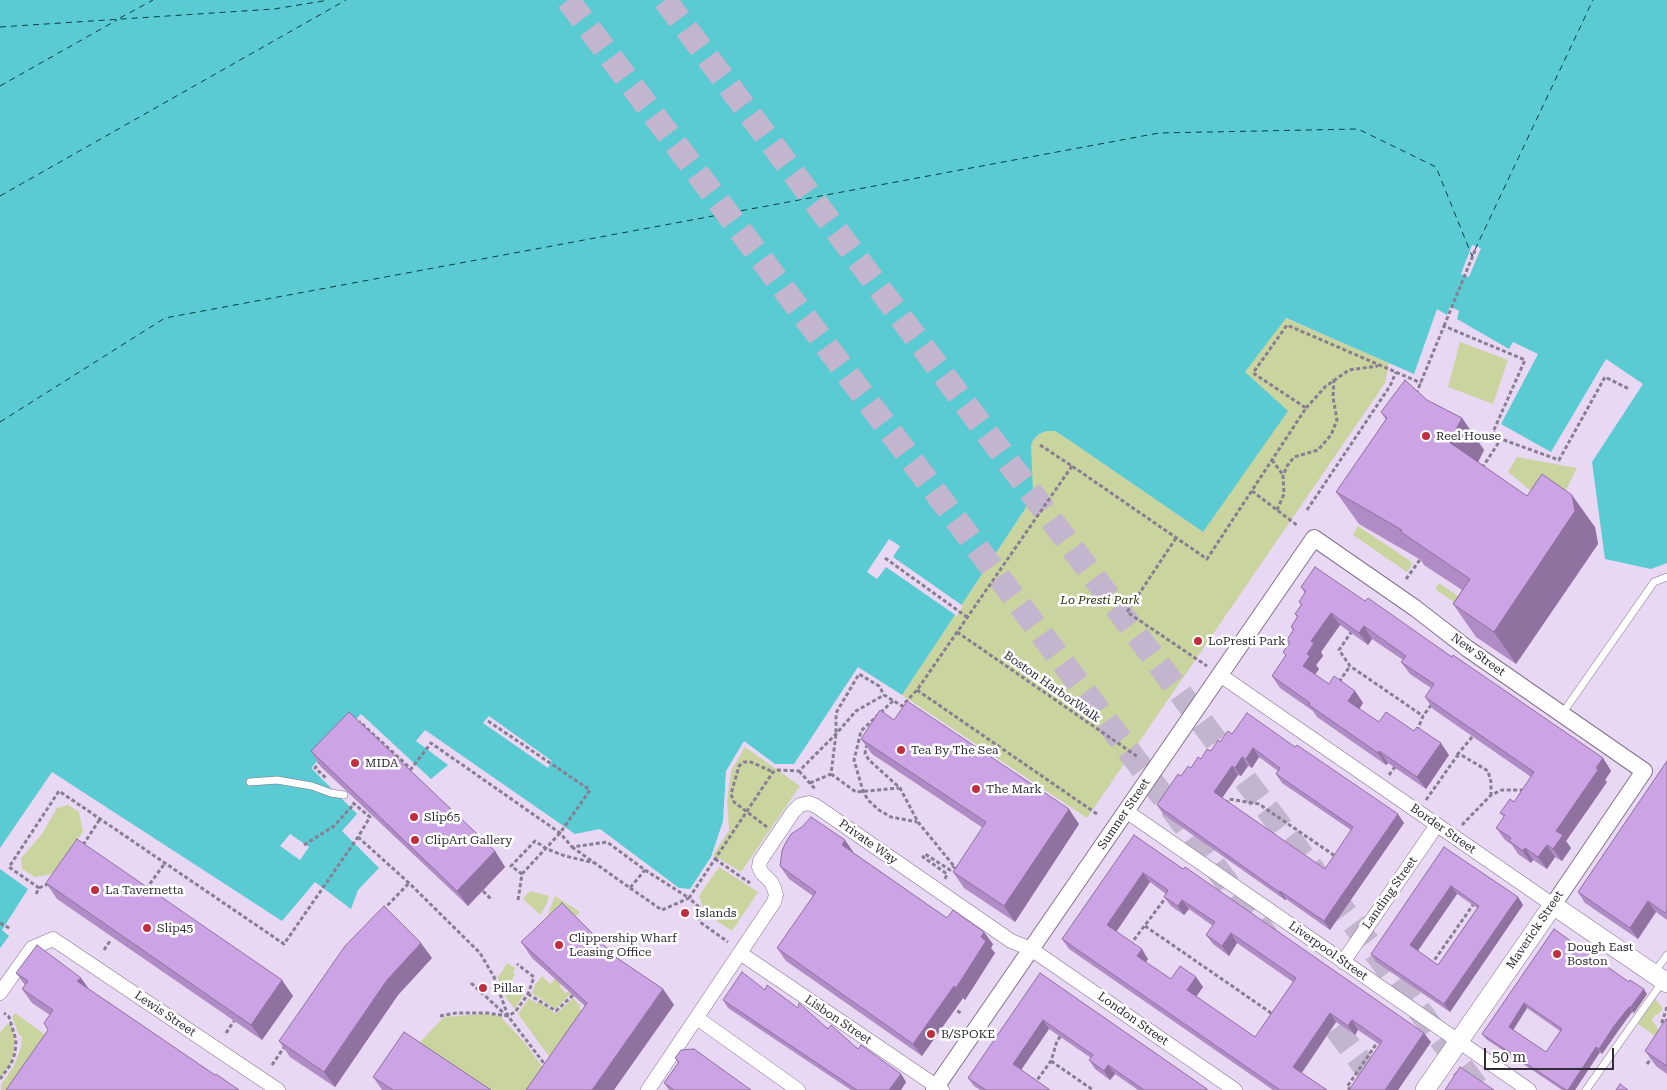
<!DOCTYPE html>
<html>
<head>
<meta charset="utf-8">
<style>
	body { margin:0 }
	#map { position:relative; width:1667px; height:1090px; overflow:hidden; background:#e9d8f4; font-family:"Roboto Serif",serif }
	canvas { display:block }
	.scale { position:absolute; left:1484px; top:1048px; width:130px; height:22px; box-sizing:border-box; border:2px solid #312b35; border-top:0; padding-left:6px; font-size:15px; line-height:18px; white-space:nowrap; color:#312b35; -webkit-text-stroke:4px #fff; paint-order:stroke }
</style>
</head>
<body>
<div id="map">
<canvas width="1667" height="1090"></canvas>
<div class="scale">50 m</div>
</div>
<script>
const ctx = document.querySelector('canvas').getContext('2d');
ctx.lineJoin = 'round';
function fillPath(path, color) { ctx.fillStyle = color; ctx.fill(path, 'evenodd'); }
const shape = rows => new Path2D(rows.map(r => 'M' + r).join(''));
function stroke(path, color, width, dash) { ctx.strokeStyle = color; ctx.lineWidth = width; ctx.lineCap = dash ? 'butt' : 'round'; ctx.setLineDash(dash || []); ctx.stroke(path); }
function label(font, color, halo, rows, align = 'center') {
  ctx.font = font + ' "Roboto Serif",serif'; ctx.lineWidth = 5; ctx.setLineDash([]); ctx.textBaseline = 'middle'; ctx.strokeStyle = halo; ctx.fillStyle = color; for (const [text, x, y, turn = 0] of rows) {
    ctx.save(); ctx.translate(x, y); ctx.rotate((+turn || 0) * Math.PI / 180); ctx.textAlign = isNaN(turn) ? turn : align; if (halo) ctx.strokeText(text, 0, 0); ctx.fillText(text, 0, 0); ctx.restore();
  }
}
fillPath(shape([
	[1285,318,1389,363,1385,383,1087,818,902,695,1025,509,1032,470,1030,462,1031,446,1033,440,1039,434,1047,431,1055,431,1066,438,1203,532,1244,372],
	[1460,342,1508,360,1493,404,1448,387],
	[1517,457,1577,468,1557,508,1548,505,1508,472],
	[1358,526,1413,563,1407,572,1353,535],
	[1439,583,1462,599,1458,605,1435,589],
	[745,747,800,786,741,872,713,855,729,830,727,802,731,771],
	[68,805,79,812,83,832,53,874,35,877,22,869,21,858,42,834,57,808],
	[719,867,758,892,732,931,705,913,699,896],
	[530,891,549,896,546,905,540,915,523,899],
	[555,896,580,912,563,928,548,914],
	[507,963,515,968,513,972,515,974,510,984,524,994,515,1009,507,999,497,976,500,975],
	[542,976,550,984,555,979,561,984,560,987,566,993,569,991,571,993,556,1009,532,993,535,985],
	[529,998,537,1004,538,1001,556,1014,573,998,581,1006,579,1008,585,1014,558,1069,518,1014],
	[1655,999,1662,1007,1662,1011,1653,1017,1652,1020,1661,1033,1661,1040,1638,1024],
	[15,1013,58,1044,26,1090,1,1090,1,1085,14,1066,21,1047,22,1036,19,1035,12,1017],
	[484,1014,500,1016,525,1043,548,1075,547,1090,479,1090,418,1044,444,1017],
	[9,1024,11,1025,15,1040,13,1055,10,1064,0,1078,0,1033,6,1025]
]), '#cad49f');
fillPath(shape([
	[0,0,1667,0,1667,563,1651,569,1605,559,1592,462,1643,384,1606,359,1551,452,1501,424,1538,354,1513,342,1509,349,1457,319,1459,311,1450,306,1447,315,1437,309,1414,374,1286,318,1245,372,1288,411,1203,532,1066,438,1055,431,1047,431,1039,434,1033,440,1031,446,1033,491,1025,509,902,695,858,667,794,764,775,764,744,741,726,771,723,821,711,857,690,889,679,888,600,829,575,834,425,730,416,741,448,765,431,779,361,714,311,768,357,814,342,831,379,868,358,890,351,909,315,882,282,921,52,772,0,848],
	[0,869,28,889,2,930,9,936,0,948]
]), '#5acad3');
fillPath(shape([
	[1472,245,1481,248,1469,277,1461,274],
	[889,539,900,546,893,557,963,606,957,616,886,567,877,579,867,572],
	[489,716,552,761,548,768,483,723],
	[290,834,309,847,300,860,280,846]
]), '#e9d8f4');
stroke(shape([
	[120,18,153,0],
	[0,27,274,9,329,0],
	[0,86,117,20],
	[0,196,346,0],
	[0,422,165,318,1159,133,1358,129,1436,167,1472,256,1593,0]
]), '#083e43', 1, [6, 5]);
stroke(shape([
	[568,0,1267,936],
	[665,0,1195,713,1479,1090],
	[1314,999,1382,1090]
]), '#c4b5ce', 24, [24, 12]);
const service = shape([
	[1562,714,1654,582,1667,577],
	[250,782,277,780,312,786,331,793,344,795],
	[1654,973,1667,955],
	[1586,1090,1663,981]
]);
const minor = shape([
	[1220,675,1553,905],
	[1126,811,1529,1090],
	[740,953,942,1090],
	[1343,962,1437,825],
	[0,993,32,948,53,939,278,1090],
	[697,1018,798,1090],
	[648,1090,774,902,776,895,774,888,771,882,762,873,759,867,760,861,793,812,800,805,809,803,816,806,1011,941,1031,949,1235,1090]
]);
const tertiary = shape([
	[934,1090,1314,538,1415,608,1468,649,1644,771,1553,905]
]);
const secondary = shape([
	[1425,1090,1553,905,1667,983]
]);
stroke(service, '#83738d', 8);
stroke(minor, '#83738d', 15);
stroke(tertiary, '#83738d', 18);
stroke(secondary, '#83738d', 20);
stroke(shape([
	[1444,326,1476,248],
	[1416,394,1444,326,1525,360,1493,432,1501,439,1559,460,1605,377,1629,389],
	[1306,408,1326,386,1349,370,1378,366],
	[1040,445,1072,466,1207,559,1306,408,1253,373,1287,325,1421,383],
	[1272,460,1283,475],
	[1482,468,1501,439],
	[1252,491,1298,526],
	[1277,510,1284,494,1283,476,1287,466,1294,457,1318,450,1331,435,1337,420,1333,397,1334,379],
	[1307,510,1390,386,1396,372],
	[1176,538,1127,612,1207,666],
	[885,558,967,617],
	[1406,579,1422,557],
	[1352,631,1339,650,1350,666,1423,716],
	[957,632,1138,757],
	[1339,682,1350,666],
	[917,690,1097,814],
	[893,701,861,731,854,760,863,791,868,800,879,810,891,817,917,822],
	[488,721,590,790,560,833,522,874],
	[358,725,360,722,411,769,431,743,560,833,572,847,607,842,645,870,689,898,773,772,778,770,799,771,836,734,856,711,884,695],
	[1417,731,1423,716,1432,704],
	[867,744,865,754,870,761,900,788,918,822,958,871],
	[1457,755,1473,736],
	[321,761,315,768,326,778],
	[799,771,815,789],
	[831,774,856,792,899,788],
	[1389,775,1397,764],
	[810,783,831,774,836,734,836,713,859,674,879,686,884,695,902,706,917,690,1072,466],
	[1426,800,1457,756,1463,756,1488,771,1491,782,1491,795],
	[1226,804,1229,799,1259,804,1335,856],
	[1462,825,1491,795,1502,790,1526,790],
	[767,827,734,802,731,794,739,766,744,762,751,762,773,772],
	[358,837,409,883,480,953,494,977,508,1016,546,1066],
	[83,845,100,819],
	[304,845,334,826,353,805],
	[572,847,630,888,645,870],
	[715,859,750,883],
	[945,879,947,874,923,857,925,854,950,870,954,866],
	[39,888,50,883],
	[630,888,662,910,689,898,699,907,700,922,728,942],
	[146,889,165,863],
	[483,891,492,900],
	[36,894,39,888,9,867,59,791,284,944,358,837,370,817,352,802],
	[518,900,522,874,511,866,535,841,547,849,565,856,595,863],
	[383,910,409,883],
	[0,923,11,929],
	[1145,926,1274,1015],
	[1130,945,1167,896],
	[104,950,110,941],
	[1431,965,1475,902],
	[471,983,507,1016],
	[528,994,556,1011,573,995],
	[952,1007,962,1014],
	[1667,1007,1662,1022,1663,1026,1667,1029],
	[440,1016,456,1013,487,1013,508,1016,515,1012,528,994,534,977,517,964],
	[226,1033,234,1021],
	[1051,1061,1093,1090],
	[1647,1064,1653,1056],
	[272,1065,285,1046],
	[0,1079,11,1064,15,1053,16,1040,9,1017,4,1013],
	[1030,1090,1051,1061,1057,1041,1062,1034],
	[1351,1090,1347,1087,1379,1040]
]), '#897e91', 3, [4, 2.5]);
stroke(service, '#fff', 7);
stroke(minor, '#fff', 14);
stroke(tertiary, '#fff', 16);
stroke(secondary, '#fff', 19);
fillPath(shape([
	[1427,400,1462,418,1484,450,1478,462,1527,496,1595,527,1598,544,1516,664,1476,637,1453,604,1462,590,1424,565,1421,560,1359,524,1336,492,1386,420,1381,412],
	[1301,587,1365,601,1452,657,1603,758,1611,771,1605,780,1607,782,1566,841,1571,848,1562,861,1555,857,1547,869,1533,860,1531,863,1518,854,1512,845,1505,840,1496,828,1504,817,1500,813,1514,802,1531,777,1433,709,1425,697,1431,688,1410,674,1401,662,1403,660,1372,639,1368,645,1340,625,1321,652,1323,656,1316,665,1319,669,1315,674,1329,684,1355,691,1363,703,1359,709,1379,722,1449,755,1426,789,1388,763,1386,765,1317,717,1313,711,1280,688,1272,676,1286,656,1283,652,1289,643,1287,640,1293,630,1291,627,1297,617,1295,614,1301,605,1299,602,1305,593],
	[894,720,1079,824,1015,922,964,888,953,872,983,828,872,754,861,739],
	[1232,734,1404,823,1330,930,1286,899,1285,900,1163,814,1157,805,1181,776,1220,742],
	[1259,757,1278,771,1276,774,1282,783,1351,830,1325,869,1222,798,1238,775,1241,776,1248,766,1252,768],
	[311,751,495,851,505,867,468,906,321,767],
	[1667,761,1667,920,1656,912,1638,939,1585,903,1578,892],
	[1134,835,1431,1042,1398,1090,1349,1090,1380,1045,1358,1030,1355,1035,1336,1022,1302,1073,1327,1090,1273,1090,1069,949,1062,939],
	[1150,882,1166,894,1164,897,1171,906,1184,915,1189,909,1213,926,1206,935,1213,944,1229,956,1237,943,1293,982,1255,1037,1196,996,1203,987,1196,977,1171,979,1146,962,1148,959,1116,932],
	[1444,847,1518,897,1523,905,1450,1012,1376,962,1371,954],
	[1457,894,1477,908,1438,965,1418,951],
	[854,853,947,918,993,944,991,948,995,953,965,1000,963,998,922,1056,786,961,777,948,813,896,789,879,780,866],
	[46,883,293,996,262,1040,57,899],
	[1554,929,1629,982,1647,994,1634,1013,1632,1012,1618,1031,1602,1054,1600,1052,1575,1090,1562,1090,1486,1039,1482,1034],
	[1527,1008,1560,1031,1546,1052,1513,1030],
	[521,942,617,958,663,989,674,1005,585,1006,532,958],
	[432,958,398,995,335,1087,290,1057,279,1041],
	[16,973,81,978,89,989,215,1075,239,1090,48,1030,50,1015,32,1003,22,989,25,985],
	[1040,973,1207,1089,1208,1090,1138,1090,1115,1074,1110,1080,1095,1069,1089,1060,1091,1058,1049,1029,1021,1070,1050,1090,980,1090,974,1086,968,1078],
	[765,990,798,1008,858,1049,901,1074,906,1082,901,1090,851,1090,728,1008,723,1000],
	[1667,1020,1667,1074,1656,1066,1645,1051],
	[675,1058,751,1090,669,1090,664,1083,678,1063],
	[373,1077,491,1090,382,1090]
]), '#af8cc5');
fillPath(shape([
	[1462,418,1484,450,1472,474,1449,442],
	[1572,495,1595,527,1598,544,1516,664,1494,632],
	[1331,613,1340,625,1321,652,1323,656,1316,665,1319,669,1312,679,1303,666,1311,641],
	[1364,626,1372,639,1368,645,1359,633],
	[1355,691,1363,703,1357,713,1348,701],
	[1441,743,1449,755,1426,789,1417,777],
	[1253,748,1259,757,1252,768,1246,759],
	[1379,751,1388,763,1386,765,1378,753],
	[1242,757,1248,766,1241,776,1235,768],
	[1603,758,1611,771,1605,780,1607,782,1566,841,1571,848,1562,861,1553,849,1556,831],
	[1232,766,1238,775,1220,801,1214,792],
	[1069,809,1079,824,1015,922,1004,906],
	[1398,814,1404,823,1330,930,1324,921],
	[845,840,854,853,842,845],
	[1547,845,1555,857,1547,869,1538,857],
	[1525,848,1533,860,1531,863,1523,851],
	[495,851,505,867,468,906,457,891],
	[1143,873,1150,882,1114,935,1107,925],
	[1451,886,1457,894,1416,953,1410,945],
	[1280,891,1286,899,1285,900,1279,892],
	[1518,897,1523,905,1450,1012,1444,1004],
	[1182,900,1189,909,1184,915,1178,906],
	[1648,901,1656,912,1638,939,1630,928],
	[984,932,993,944,991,948,995,953,965,1000,956,988,981,937],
	[1231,933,1237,943,1229,956,1222,946],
	[421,943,432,958,398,995,335,1087,324,1072,387,980],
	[1142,949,1148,959,1144,965,1137,956],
	[1196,977,1203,987,1194,1000,1187,990],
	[81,978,90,991,77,981],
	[282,980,293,996,262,1040,251,1025],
	[954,986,963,998,922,1056,913,1044],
	[663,989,674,1005,614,1090,592,1090],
	[1644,989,1647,994,1634,1013,1630,1008],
	[1524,1003,1527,1008,1512,1032,1509,1027],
	[1629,1007,1632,1012,1618,1031,1602,1054,1599,1049,1614,1026],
	[1330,1013,1336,1022,1299,1076,1293,1067],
	[1043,1020,1049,1029,1019,1073,1013,1064],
	[1352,1020,1358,1030,1355,1035,1348,1026],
	[1424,1033,1431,1042,1398,1090,1385,1090],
	[1596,1047,1600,1052,1575,1090,1568,1090],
	[1108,1065,1115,1074,1110,1080,1104,1071],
	[901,1074,906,1082,901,1090,889,1090]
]), '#8f72a0');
const building = shape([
	[1405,380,1427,400,1462,418,1449,442,1527,496,1542,474,1572,495,1575,511,1494,632,1453,604,1470,579,1401,532,1402,530,1336,492,1387,418,1381,412,1405,380],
	[1315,567,1365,601,1368,598,1452,657,1453,655,1603,758,1596,768,1598,770,1556,831,1563,835,1553,849,1547,845,1538,857,1525,848,1523,851,1509,841,1511,838,1496,828,1505,815,1500,813,1510,799,1514,802,1534,772,1425,697,1434,684,1401,662,1406,656,1364,626,1359,633,1331,613,1311,641,1314,643,1307,654,1310,656,1303,666,1329,684,1334,676,1355,691,1348,701,1379,722,1386,712,1414,731,1417,727,1441,743,1417,777,1379,751,1378,753,1309,705,1310,703,1272,676,1286,655,1283,652,1290,642,1287,640,1294,629,1291,627,1298,616,1295,614,1302,604,1299,602,1306,591,1301,587,1315,567],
	[907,701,1069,809,1004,906,953,872,986,822,861,739,880,710,894,720,907,701],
	[349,712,495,851,457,891,311,751,349,712],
	[1247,713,1295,747,1297,745,1398,814,1324,921,1280,891,1279,892,1157,805,1178,774,1181,776,1188,766,1191,768,1198,757,1201,759,1207,749,1211,751,1218,740,1220,742,1228,731,1232,734,1247,713],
	[1253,748,1280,768,1276,774,1353,827,1325,869,1214,792,1232,766,1235,768,1242,757,1246,759,1253,748],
	[1667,761,1667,910,1665,913,1648,901,1630,928,1578,892,1667,761],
	[811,817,845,840,842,845,947,918,953,910,984,932,981,937,986,941,956,988,954,986,913,1044,777,948,816,892,780,866,782,851,785,844,791,834,802,827,811,817],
	[1134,835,1183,869,1185,867,1424,1033,1385,1090,1349,1090,1382,1041,1352,1020,1348,1026,1330,1013,1293,1067,1327,1090,1280,1090,1062,939,1134,835],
	[1143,873,1168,890,1164,897,1178,906,1182,900,1215,922,1206,935,1222,946,1231,933,1296,978,1255,1037,1187,990,1196,977,1180,966,1171,979,1137,956,1142,949,1107,925,1143,873],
	[77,839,282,980,251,1025,46,883,77,839],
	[1444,847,1518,897,1444,1004,1371,954,1444,847],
	[1451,886,1479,906,1438,965,1410,945,1451,886],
	[562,903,617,958,663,989,592,1090,526,1090,587,1003,521,942,562,903],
	[384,906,421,943,387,980,324,1072,279,1041,345,946,384,906],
	[1554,929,1629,982,1630,980,1644,989,1630,1008,1629,1007,1614,1026,1599,1049,1596,1047,1568,1090,1566,1090,1482,1034,1554,929],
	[1524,1003,1562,1029,1546,1052,1509,1027,1524,1003],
	[37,945,81,978,77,981,215,1075,216,1074,239,1090,6,1090,48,1030,44,1023,53,1010,22,989,28,981,16,973,37,945],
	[742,972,765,990,767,985,798,1008,799,1003,828,1029,831,1025,858,1049,861,1045,901,1074,889,1090,857,1090,723,1000,742,972],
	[1040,973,1207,1089,1207,1090,1144,1090,1108,1065,1104,1071,1089,1060,1093,1055,1043,1020,1013,1064,1050,1090,986,1090,968,1078,1040,973],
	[1666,1019,1667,1020,1667,1066,1645,1051,1666,1019],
	[404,1032,491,1090,393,1090,373,1077,404,1032],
	[694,1049,751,1090,674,1090,664,1083,679,1062,675,1058,681,1050,694,1049],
	[1460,1067,1494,1090,1445,1090,1460,1067],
	[1620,1084,1628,1090,1616,1090,1620,1084]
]);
fillPath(building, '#cca3e5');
stroke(building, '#8f72a0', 1);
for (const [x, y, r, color] of [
	[1426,436,5,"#bf2f40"],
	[1198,641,5,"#bf2f40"],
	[901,750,5,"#bf2f40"],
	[355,763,5,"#bf2f40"],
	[976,789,5,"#bf2f40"],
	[414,817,5,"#bf2f40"],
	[415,840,5,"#bf2f40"],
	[95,890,5,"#bf2f40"],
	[685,913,5,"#bf2f40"],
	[147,928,5,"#bf2f40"],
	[559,945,5,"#bf2f40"],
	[1557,954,5,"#bf2f40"],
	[483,988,5,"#bf2f40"],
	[931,1034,5,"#bf2f40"]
]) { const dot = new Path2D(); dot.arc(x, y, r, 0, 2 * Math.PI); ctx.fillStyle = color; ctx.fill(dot); stroke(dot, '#fff', 2); }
label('12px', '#312b35', '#fff', [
	["Reel House",1436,436],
	["LoPresti Park",1208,641],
	["Tea By The Sea",911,750],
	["MIDA",365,763],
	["The Mark",986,789],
	["Slip65",424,817],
	["ClipArt Gallery",425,840],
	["La Tavernetta",105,890],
	["Islands",695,913],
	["Slip45",157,928],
	["Clippership Wharf",569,938],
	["Leasing Office",569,952],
	["Dough East",1567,947],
	["Boston",1567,961],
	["Pillar",493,988],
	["B/SPOKE",941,1034]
], 'left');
label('italic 12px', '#2d3211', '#fff', [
	["Lo Presti Park",1100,600]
]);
label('12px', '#312b35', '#fff', [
	["New Street",1478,655,36],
	["Boston HarborWalk",1052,687,35],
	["Sumner Street",1124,814,-56],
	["Border Street",1443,829,35],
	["Private Way",868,842,35],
	["Landing Street",1390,893,-55],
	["Maverick Street",1535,930,-56],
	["Liverpool Street",1328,951,35],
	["Lewis Street",165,1014,34],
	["London Street",1133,1019,35],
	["Lisbon Street",838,1020,34]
]);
</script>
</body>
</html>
